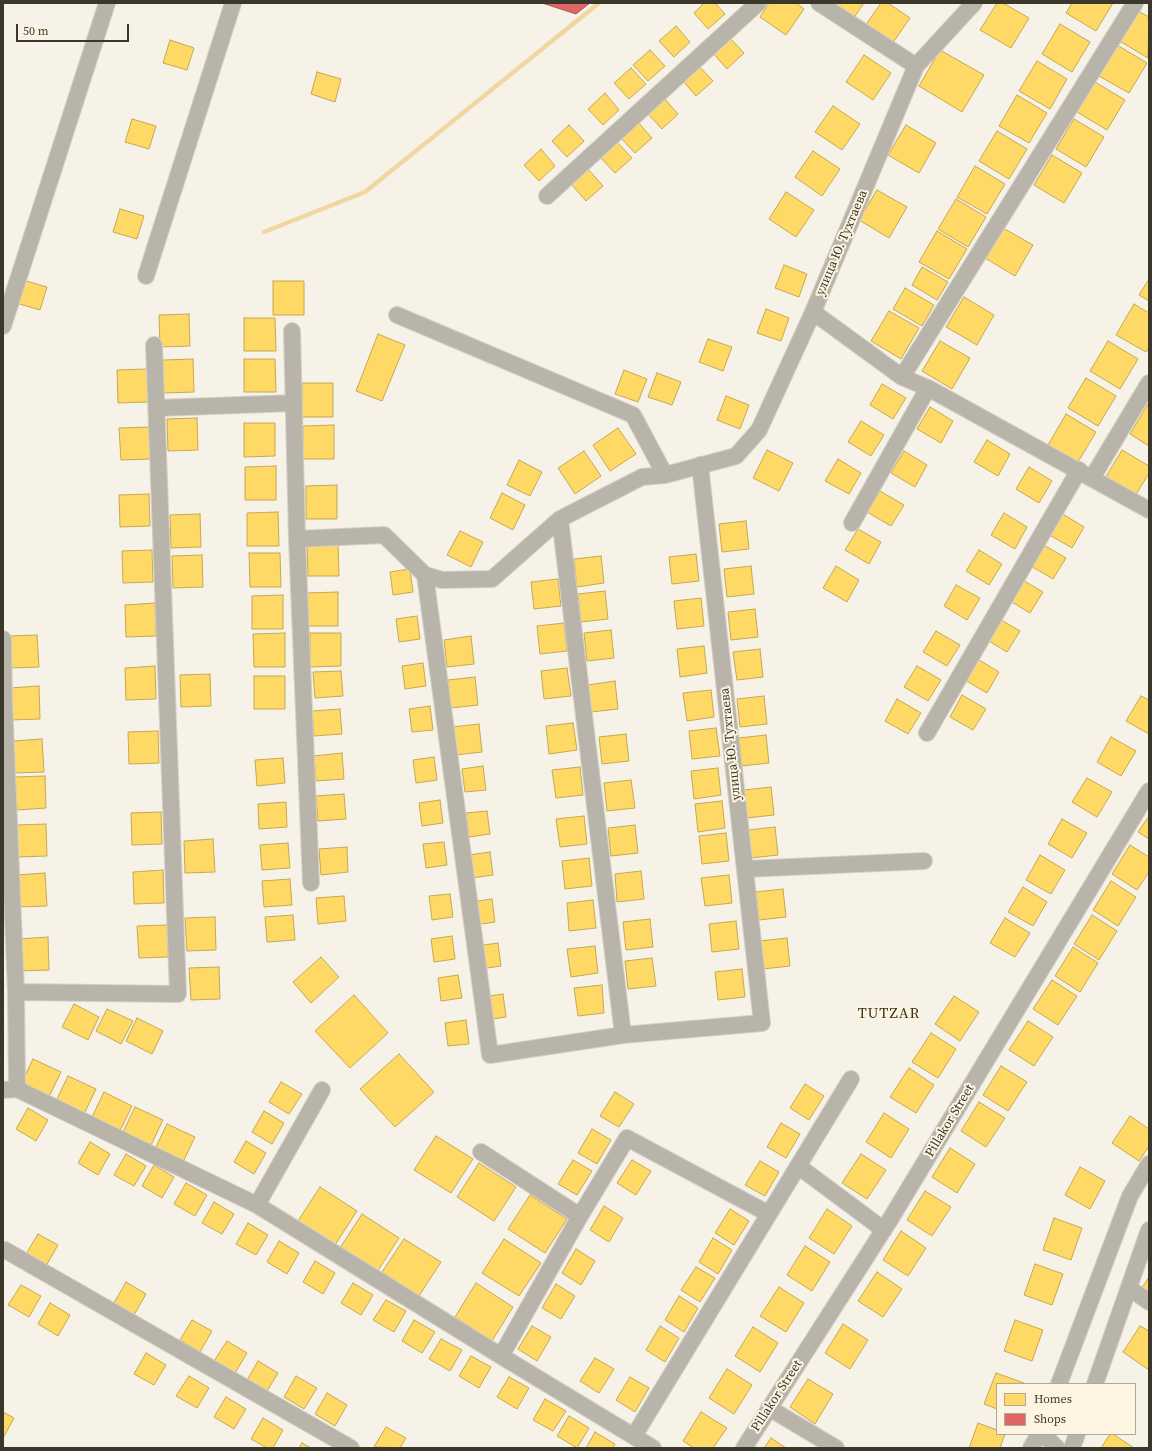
<!DOCTYPE html>
<html>
<head>
<meta charset="utf-8">
<style>
	body { margin:0 }
	#map { position:relative; width:1152px; height:1451px; overflow:hidden; background:#f7f2e8; font-family:"Source Serif 4",serif }
	canvas { display:block }
	.frame { position:absolute; inset:0; border:4px solid #3c372b; pointer-events:none }
	.legend { position:absolute; left:996px; top:1383px; width:140px; height:52px; box-sizing:border-box; background:#fdf4e2; border:1px solid #b0a899; margin:0; padding:5px 7px; list-style:none; font-size:12px; color:#3c372b }
	.legend li { display:flex; align-items:center; gap:8px; height:20px }
	.legend b { width:20px; border:1px solid #b0a899 }
	.scale { position:absolute; left:16px; top:24px; width:113px; height:18px; box-sizing:border-box; border:2px solid #3c372b; border-top:0; padding-left:5px; font-size:12px; line-height:14px; white-space:nowrap; color:#3c372b; -webkit-text-stroke:3px #fdf4e2; paint-order:stroke }
</style>
</head>
<body>
<div id="map">
<canvas width="1152" height="1451"></canvas>
<div class="frame"></div>
<ul class="legend">
<li><b style="height:11px;background:#ffd966"></b>Homes</li>
<li><b style="height:11px;background:#e06666"></b>Shops</li>
</ul>
<div class="scale">50 m</div>
</div>
<script>
const ctx = document.querySelector('canvas').getContext('2d');
ctx.lineJoin = 'round';
function fillPath(path, color) { ctx.fillStyle = color; ctx.fill(path, 'evenodd'); }
const shape = rows => new Path2D(rows.map(r => 'M' + r).join(''));
function stroke(path, color, width, dash) { ctx.strokeStyle = color; ctx.lineWidth = width; ctx.lineCap = dash ? 'butt' : 'round'; ctx.setLineDash(dash || []); ctx.stroke(path); }
function label(font, color, halo, rows, align = 'center') {
  ctx.font = font + ' "Source Serif 4",serif'; ctx.lineWidth = 4; ctx.setLineDash([]); ctx.textBaseline = 'middle'; ctx.strokeStyle = halo; ctx.fillStyle = color; for (const [text, x, y, turn = 0] of rows) {
    ctx.save(); ctx.translate(x, y); ctx.rotate((+turn || 0) * Math.PI / 180); ctx.textAlign = isNaN(turn) ? turn : align; if (halo) ctx.strokeText(text, 0, 0); ctx.fillText(text, 0, 0); ctx.restore();
  }
}
const homes = shape([
	[704,3,715,3,725,14,708,29,694,13,704,3],
	[769,3,796,3,804,9,786,35,760,17,769,3],
	[830,3,864,3,853,19,830,3],
	[881,3,888,3,910,18,892,44,865,26,881,3],
	[997,3,1003,3,1029,18,1011,48,980,30,997,3],
	[1072,3,1113,3,1096,31,1066,13,1072,3],
	[1136,10,1149,17,1148,58,1118,40,1136,10],
	[1060,24,1090,42,1072,72,1042,54,1060,24],
	[676,26,690,42,674,57,659,41,676,26],
	[729,37,744,53,727,69,712,52,729,37],
	[170,40,194,48,187,70,163,63,170,40],
	[1117,45,1147,63,1129,93,1099,76,1117,45],
	[650,50,665,66,648,81,633,65,650,50],
	[940,50,984,75,962,112,919,86,940,50],
	[864,55,891,73,873,100,846,82,864,55],
	[1037,61,1067,79,1050,109,1019,91,1037,61],
	[698,65,713,81,696,96,682,80,698,65],
	[631,68,646,84,629,99,614,83,631,68],
	[317,72,341,79,335,102,311,94,317,72],
	[1095,82,1125,100,1107,130,1077,112,1095,82],
	[605,93,619,110,603,125,588,109,605,93],
	[1017,95,1047,113,1029,143,999,126,1017,95],
	[663,97,678,114,662,129,647,113,663,97],
	[833,106,860,124,842,150,815,132,833,106],
	[132,119,156,126,149,149,125,142,132,119],
	[1074,119,1104,137,1086,167,1056,149,1074,119],
	[637,121,652,138,635,153,620,137,637,121],
	[569,125,584,141,567,157,552,141,569,125],
	[906,125,936,143,919,173,888,155,906,125],
	[997,131,1027,149,1009,179,979,161,997,131],
	[617,142,632,158,615,173,600,157,617,142],
	[541,149,555,166,539,181,524,165,541,149],
	[813,151,840,169,822,196,795,177,813,151],
	[1052,155,1082,173,1064,203,1034,185,1052,155],
	[975,166,1005,184,987,214,957,197,975,166],
	[588,169,603,186,586,201,572,185,588,169],
	[877,190,907,207,889,238,859,220,877,190],
	[786,192,814,210,796,237,769,219,786,192],
	[956,199,986,217,968,247,938,229,956,199],
	[120,209,144,216,137,239,113,232,120,209],
	[1003,228,1033,245,1015,276,985,258,1003,228],
	[937,231,967,249,949,279,919,262,937,231],
	[784,265,807,274,799,297,775,288,784,265],
	[922,267,948,282,937,300,912,285,922,267],
	[1149,279,1149,301,1139,295,1149,279],
	[23,280,47,287,40,310,16,303,23,280],
	[273,281,304,281,304,315,273,315,273,281],
	[905,288,934,305,922,326,893,309,905,288],
	[964,297,994,315,977,345,946,327,964,297],
	[1134,304,1149,313,1149,348,1146,352,1116,335,1134,304],
	[766,309,789,318,781,341,757,333,766,309],
	[889,311,919,328,901,359,871,341,889,311],
	[189,314,190,346,160,347,159,315,189,314],
	[244,318,275,318,276,351,244,351,244,318],
	[378,334,405,345,382,401,356,391,378,334],
	[708,339,732,347,723,371,699,362,708,339],
	[940,341,970,358,952,389,922,371,940,341],
	[1108,341,1138,359,1120,389,1090,371,1108,341],
	[193,359,194,392,164,393,163,360,193,359],
	[244,359,275,359,276,392,244,392,244,359],
	[147,369,148,402,118,403,117,370,147,369],
	[624,370,647,379,638,402,615,394,624,370],
	[657,373,681,382,672,405,648,397,657,373],
	[1086,378,1116,396,1098,426,1068,408,1086,378],
	[302,383,333,383,333,417,302,417,302,383],
	[882,384,906,398,893,419,870,405,882,384],
	[726,396,749,405,740,429,717,420,726,396],
	[1148,404,1149,405,1149,446,1130,434,1148,404],
	[930,407,953,421,941,443,917,429,930,407],
	[1066,414,1096,432,1078,462,1048,445,1066,414],
	[197,418,198,450,168,451,167,419,197,418],
	[861,421,884,435,871,456,848,442,861,421],
	[244,423,275,423,275,456,244,457,244,423],
	[334,425,334,459,303,459,303,426,334,425],
	[149,427,150,459,121,460,119,428,149,427],
	[618,428,636,454,610,471,593,445,618,428],
	[987,440,1010,454,998,476,974,462,987,440],
	[767,450,793,463,779,491,753,478,767,450],
	[1122,450,1149,466,1149,473,1134,498,1104,480,1122,450],
	[584,451,601,476,575,494,558,468,584,451],
	[904,451,927,465,915,487,891,473,904,451],
	[838,459,861,473,849,494,825,481,838,459],
	[519,460,542,472,530,496,507,485,519,460],
	[276,466,276,500,245,500,245,467,276,466],
	[1029,467,1052,481,1039,503,1016,489,1029,467],
	[337,485,337,519,306,519,306,486,337,485],
	[880,491,904,505,891,526,867,512,880,491],
	[502,493,525,505,513,530,490,518,502,493],
	[149,494,150,526,120,527,119,495,149,494],
	[278,512,279,546,247,546,247,513,278,512],
	[1004,513,1027,527,1015,549,991,535,1004,513],
	[1061,513,1084,527,1072,548,1048,534,1061,513],
	[200,514,201,547,171,548,170,515,200,514],
	[746,521,749,549,722,552,719,524,746,521],
	[858,529,881,542,869,564,845,550,858,529],
	[460,531,483,542,471,567,447,555,460,531],
	[338,542,339,576,308,576,307,543,338,542],
	[1042,544,1066,558,1053,579,1029,565,1042,544],
	[152,550,153,582,123,583,122,551,152,550],
	[979,550,1002,564,989,585,966,571,979,550],
	[249,553,280,553,281,587,250,587,249,553],
	[696,554,699,581,672,584,669,557,696,554],
	[202,555,203,587,173,588,172,556,202,555],
	[601,556,604,583,577,587,574,559,601,556],
	[751,566,754,594,727,597,724,569,751,566],
	[836,566,859,580,847,602,823,588,836,566],
	[410,569,413,592,393,595,390,572,410,569],
	[1019,578,1043,592,1030,613,1007,599,1019,578],
	[558,579,561,606,534,609,531,582,558,579],
	[956,585,980,598,967,620,944,606,956,585],
	[605,591,608,619,581,622,578,594,605,591],
	[338,592,338,626,307,626,306,593,338,592],
	[283,595,283,629,252,629,252,596,283,595],
	[701,598,704,626,677,629,674,601,701,598],
	[155,603,156,636,126,637,125,605,155,603],
	[755,609,758,637,731,640,728,612,755,609],
	[417,616,420,639,399,642,396,619,417,616],
	[996,617,1020,631,1007,652,984,638,996,617],
	[564,623,567,651,540,654,537,626,564,623],
	[611,630,614,658,587,661,584,633,611,630],
	[936,631,960,645,947,666,923,652,936,631],
	[285,633,285,667,254,667,253,634,285,633],
	[310,633,341,633,341,666,310,667,310,633],
	[37,635,39,667,9,668,8,636,37,635],
	[471,636,474,664,447,667,444,640,471,636],
	[704,646,707,673,680,677,677,649,704,646],
	[760,649,763,677,737,680,733,652,760,649],
	[976,658,999,672,987,693,963,679,976,658],
	[423,663,426,686,405,689,402,666,423,663],
	[155,666,156,699,126,700,125,668,155,666],
	[917,666,941,680,928,701,904,687,917,666],
	[567,668,571,696,544,699,541,671,567,668],
	[341,671,343,696,315,698,313,672,341,671],
	[210,674,211,706,181,707,180,675,210,674],
	[254,676,285,676,285,709,254,709,254,676],
	[475,677,478,705,451,708,448,680,475,677],
	[615,681,618,709,591,712,588,685,615,681],
	[39,686,40,719,10,720,9,688,39,686],
	[711,690,714,717,687,721,683,693,711,690],
	[962,695,986,709,973,730,950,717,962,695],
	[764,696,767,724,740,727,737,699,764,696],
	[1141,696,1149,700,1149,734,1126,721,1141,696],
	[897,699,921,713,908,734,885,721,897,699],
	[430,706,433,730,412,732,409,709,430,706],
	[340,709,342,734,314,736,312,711,340,709],
	[573,723,577,750,549,754,546,726,573,723],
	[479,724,482,752,455,755,452,727,479,724],
	[716,728,720,756,692,759,689,731,716,728],
	[158,731,159,763,129,764,128,732,158,731],
	[626,734,629,761,602,764,599,737,626,734],
	[766,735,769,763,742,766,739,738,766,735],
	[1111,737,1136,751,1121,776,1097,762,1111,737],
	[42,739,44,772,14,773,13,741,42,739],
	[342,753,344,779,316,781,314,756,342,753],
	[434,757,437,780,416,783,413,760,434,757],
	[283,758,285,783,257,786,255,760,283,758],
	[483,766,486,790,465,792,462,769,483,766],
	[580,767,583,795,556,798,552,770,580,767],
	[718,768,721,795,694,799,691,771,718,768],
	[45,776,46,808,17,810,15,777,45,776],
	[1087,778,1112,792,1097,817,1072,802,1087,778],
	[631,780,635,808,607,811,604,783,631,780],
	[771,787,774,815,747,818,744,790,771,787],
	[344,794,346,819,318,821,316,796,344,794],
	[440,800,443,823,422,826,419,803,440,800],
	[722,801,725,828,698,832,695,804,722,801],
	[286,802,287,827,259,829,258,804,286,802],
	[487,811,490,834,469,837,466,813,487,811],
	[161,812,162,844,132,845,131,813,161,812],
	[584,816,587,844,560,847,556,819,584,816],
	[1149,816,1149,839,1138,832,1149,816],
	[1062,819,1087,833,1072,858,1048,844,1062,819],
	[46,824,47,856,17,857,16,825,46,824],
	[635,825,638,853,611,856,608,828,635,825],
	[775,827,778,855,751,858,748,830,775,827],
	[726,833,729,861,702,864,699,836,726,833],
	[213,839,215,872,185,873,184,841,213,839],
	[444,842,447,865,426,868,423,844,444,842],
	[288,843,290,868,262,870,260,845,288,843],
	[1130,845,1149,857,1149,872,1137,890,1112,874,1130,845],
	[347,847,348,872,321,875,319,849,347,847],
	[490,852,493,875,472,878,469,855,490,852],
	[1040,855,1065,870,1051,894,1026,880,1040,855],
	[589,858,592,886,565,889,562,861,589,858],
	[163,870,164,903,134,904,133,872,163,870],
	[641,871,644,899,617,902,615,874,641,871],
	[45,873,47,906,17,907,16,875,45,873],
	[729,875,732,903,705,906,701,878,729,875],
	[290,879,292,905,264,907,262,881,290,879],
	[1111,881,1136,897,1118,926,1093,910,1111,881],
	[1023,887,1047,902,1033,926,1008,912,1023,887],
	[783,889,786,917,759,920,756,892,783,889],
	[450,894,453,917,432,920,429,896,450,894],
	[344,896,346,921,318,924,316,898,344,896],
	[492,899,495,922,475,925,471,902,492,899],
	[593,900,596,928,569,931,567,903,593,900],
	[293,915,295,940,267,942,265,917,293,915],
	[1092,915,1117,931,1099,960,1074,944,1092,915],
	[215,917,216,950,187,951,185,918,215,917],
	[1005,918,1030,933,1015,957,990,943,1005,918],
	[650,919,653,947,626,950,623,922,650,919],
	[736,921,739,949,712,952,709,924,736,921],
	[167,925,168,957,139,958,137,926,167,925],
	[452,936,455,959,434,962,431,939,452,936],
	[48,937,49,970,19,971,18,939,48,937],
	[787,938,790,966,763,969,760,941,787,938],
	[498,943,501,966,480,969,477,946,498,943],
	[595,946,598,973,571,977,567,949,595,946],
	[1073,947,1098,963,1080,992,1055,976,1073,947],
	[321,957,339,977,311,1003,293,982,321,957],
	[652,958,656,986,628,989,625,961,652,958],
	[219,967,220,999,191,1000,189,968,219,967],
	[742,969,745,997,718,1000,715,972,742,969],
	[458,975,462,998,441,1001,438,978,458,975],
	[1052,980,1077,996,1058,1025,1033,1009,1052,980],
	[602,985,604,1013,578,1016,574,988,602,985],
	[503,994,506,1017,485,1020,482,997,503,994],
	[354,995,388,1033,350,1068,315,1031,354,995],
	[954,996,979,1012,960,1041,935,1024,954,996],
	[74,1004,99,1017,88,1040,62,1027,74,1004],
	[107,1009,133,1021,121,1044,96,1031,107,1009],
	[137,1018,163,1031,152,1054,126,1041,137,1018],
	[466,1020,469,1044,448,1046,445,1023,466,1020],
	[1028,1021,1053,1037,1034,1066,1009,1050,1028,1021],
	[931,1033,956,1049,938,1078,912,1062,931,1033],
	[399,1054,434,1092,395,1127,360,1089,399,1054],
	[33,1059,61,1072,49,1097,21,1084,33,1059],
	[1001,1066,1027,1082,1008,1111,983,1095,1001,1066],
	[909,1068,934,1085,916,1113,890,1097,909,1068],
	[68,1076,96,1089,84,1114,56,1101,68,1076],
	[281,1082,302,1094,289,1114,269,1102,281,1082],
	[805,1084,824,1096,809,1120,790,1108,805,1084],
	[104,1092,132,1106,120,1131,92,1117,104,1092],
	[615,1092,634,1104,619,1127,600,1116,615,1092],
	[979,1102,1005,1118,986,1147,961,1131,979,1102],
	[135,1107,163,1120,151,1145,123,1132,135,1107],
	[28,1108,48,1120,36,1141,16,1129,28,1108],
	[264,1111,284,1123,272,1144,252,1132,264,1111],
	[884,1113,909,1129,891,1158,866,1142,884,1113],
	[1130,1116,1149,1129,1149,1146,1139,1161,1112,1143,1130,1116],
	[781,1123,800,1134,786,1158,767,1147,781,1123],
	[167,1124,195,1137,183,1162,155,1149,167,1124],
	[592,1129,611,1140,597,1164,578,1153,592,1129],
	[436,1136,473,1159,451,1193,414,1170,436,1136],
	[246,1141,266,1153,254,1174,234,1162,246,1141],
	[90,1142,110,1154,98,1175,78,1163,90,1142],
	[950,1148,975,1164,957,1193,932,1177,950,1148],
	[126,1154,146,1166,134,1186,114,1175,126,1154],
	[861,1154,886,1170,867,1199,842,1183,861,1154],
	[573,1160,592,1171,577,1195,558,1184,573,1160],
	[632,1160,651,1171,636,1195,617,1183,632,1160],
	[760,1161,779,1172,765,1196,745,1185,760,1161],
	[479,1163,516,1187,494,1221,457,1197,479,1163],
	[154,1165,174,1177,162,1198,142,1186,154,1165],
	[1080,1167,1105,1181,1090,1209,1065,1195,1080,1167],
	[186,1183,207,1195,195,1216,174,1204,186,1183],
	[320,1187,357,1211,335,1245,298,1221,320,1187],
	[925,1191,951,1207,932,1236,907,1220,925,1191],
	[530,1195,567,1219,545,1253,508,1229,530,1195],
	[214,1202,234,1214,222,1234,202,1223,214,1202],
	[604,1206,623,1218,609,1242,590,1230,604,1206],
	[730,1209,749,1221,734,1245,715,1233,730,1209],
	[827,1209,852,1226,834,1254,809,1238,827,1209],
	[362,1214,399,1238,377,1272,340,1248,362,1214],
	[1054,1218,1082,1228,1071,1260,1043,1250,1054,1218],
	[248,1223,268,1235,256,1255,236,1244,248,1223],
	[901,1231,926,1248,908,1276,883,1260,901,1231],
	[38,1234,58,1245,46,1266,26,1254,38,1234],
	[713,1238,732,1250,718,1274,699,1262,713,1238],
	[404,1239,441,1262,419,1296,382,1272,404,1239],
	[504,1239,541,1263,519,1296,482,1273,504,1239],
	[279,1241,299,1253,287,1274,267,1262,279,1241],
	[805,1246,830,1262,812,1291,787,1275,805,1246],
	[576,1249,595,1261,581,1285,562,1273,576,1249],
	[315,1261,335,1273,323,1294,303,1282,315,1261],
	[1035,1264,1063,1274,1052,1305,1024,1295,1035,1264],
	[696,1267,715,1278,700,1302,681,1290,696,1267],
	[877,1272,902,1289,883,1317,858,1301,877,1272],
	[1149,1277,1149,1292,1142,1288,1149,1277],
	[126,1282,146,1294,134,1315,114,1303,126,1282],
	[353,1283,373,1295,361,1315,341,1303,353,1283],
	[476,1283,513,1307,492,1341,455,1317,476,1283],
	[556,1284,575,1296,561,1319,542,1308,556,1284],
	[21,1285,41,1296,29,1317,8,1305,21,1285],
	[779,1287,804,1303,786,1332,760,1316,779,1287],
	[679,1296,698,1308,684,1332,665,1320,679,1296],
	[386,1300,406,1311,394,1332,373,1320,386,1300],
	[50,1303,70,1315,58,1336,38,1324,50,1303],
	[192,1320,212,1331,200,1352,180,1340,192,1320],
	[414,1320,435,1332,422,1353,402,1341,414,1320],
	[1015,1320,1043,1330,1032,1361,1004,1351,1015,1320],
	[843,1324,868,1340,850,1369,825,1353,843,1324],
	[532,1326,551,1337,537,1361,518,1349,532,1326],
	[660,1326,679,1338,665,1362,646,1350,660,1326],
	[1140,1326,1149,1331,1149,1370,1123,1352,1140,1326],
	[753,1327,778,1343,760,1372,735,1356,753,1327],
	[441,1339,462,1350,450,1371,429,1359,441,1339],
	[227,1341,247,1353,235,1373,214,1361,227,1341],
	[146,1353,166,1365,154,1385,134,1374,146,1353],
	[471,1356,491,1367,479,1388,459,1376,471,1356],
	[595,1358,614,1369,599,1393,580,1381,595,1358],
	[258,1361,278,1373,266,1393,246,1382,258,1361],
	[727,1369,752,1385,734,1414,709,1398,727,1369],
	[996,1373,1024,1383,1023,1384,997,1384,997,1409,984,1404,996,1373],
	[189,1376,209,1388,197,1408,176,1396,189,1376],
	[296,1376,317,1388,304,1409,284,1397,296,1376],
	[509,1377,529,1388,517,1409,497,1397,509,1377],
	[630,1377,649,1388,635,1412,616,1400,630,1377],
	[808,1379,833,1394,815,1424,790,1407,808,1379],
	[327,1393,347,1405,335,1426,315,1414,327,1393],
	[226,1397,246,1409,234,1429,214,1417,226,1397],
	[545,1399,566,1411,553,1431,533,1420,545,1399],
	[3,1412,14,1418,3,1438,3,1412],
	[701,1412,727,1428,713,1448,694,1448,683,1441,701,1412],
	[569,1416,589,1428,577,1448,557,1436,569,1416],
	[263,1418,283,1430,273,1448,267,1448,251,1439,263,1418],
	[978,1423,997,1430,997,1434,1005,1434,1000,1448,969,1448,978,1423],
	[386,1427,406,1438,400,1448,374,1447,386,1427],
	[595,1432,615,1444,613,1448,586,1448,595,1432],
	[1110,1434,1113,1434,1134,1448,1101,1448,1110,1434],
	[771,1438,786,1448,764,1448,771,1438],
	[302,1443,311,1448,299,1448,302,1443]
]);
fillPath(homes, '#ffd966');
stroke(homes, '#c4a854', 1);
const shops = shape([
	[542,3,590,3,576,14,542,3]
]);
fillPath(shops, '#e06666');
stroke(shops, '#af5854', 1);
stroke(shape([
	[264,232,365,192,599,3]
]), '#f0d7a0', 4.5);
const minor = shape([
	[819,3,916,66],
	[547,196,758,3],
	[146,276,233,3],
	[813,312,902,377,928,388,1149,510],
	[397,315,633,415,665,475],
	[3,326,107,3],
	[292,331,297,539,311,883],
	[902,377,1135,3],
	[157,408,294,403],
	[1092,478,1149,383],
	[560,519,623,1035],
	[852,523,928,388],
	[297,539,384,535,425,575,442,580,492,579,560,519,642,477,665,475,736,456,759,430,813,312,916,66,974,3],
	[425,575,490,1055,623,1035,762,1023,700,465],
	[3,639,4,701,16,992,17,1089],
	[927,733,1079,470],
	[745,869,924,861],
	[16,992,178,994,154,345],
	[3,1090,17,1089,257,1205,501,1356,653,1448],
	[481,1152,580,1216],
	[798,1166,884,1230],
	[257,1205,322,1090],
	[5,1250,351,1448],
	[1129,1288,1149,1302],
	[501,1356,580,1216,627,1138,769,1214],
	[1059,1384,1130,1196,1149,1164],
	[1095,1384,1149,1230],
	[769,1408,836,1448],
	[1043,1434,1057,1448],
	[634,1436,851,1079],
	[744,1448,888,1223,1149,791],
	[1031,1448,1039,1434],
	[1072,1448,1077,1434]
]);
stroke(minor, '#d4d0c8', 18);
stroke(minor, '#b9b4aa', 16);
label('13px', '#3c372b', '#fdf4e2', [
	["улица Ю. Тухтаева",842,243,-67],
	["улица Ю. Тухтаева",731,744,-96],
	["Pillakor Street",950,1121,-59],
	["Pillakor Street",777,1396,-57]
]);
ctx.letterSpacing = '1px';
label('15px', '#3c3118', '#fdf4e2', [
	["TUTZAR",889,1014]
]);
ctx.letterSpacing = '0px';
</script>
</body>
</html>
